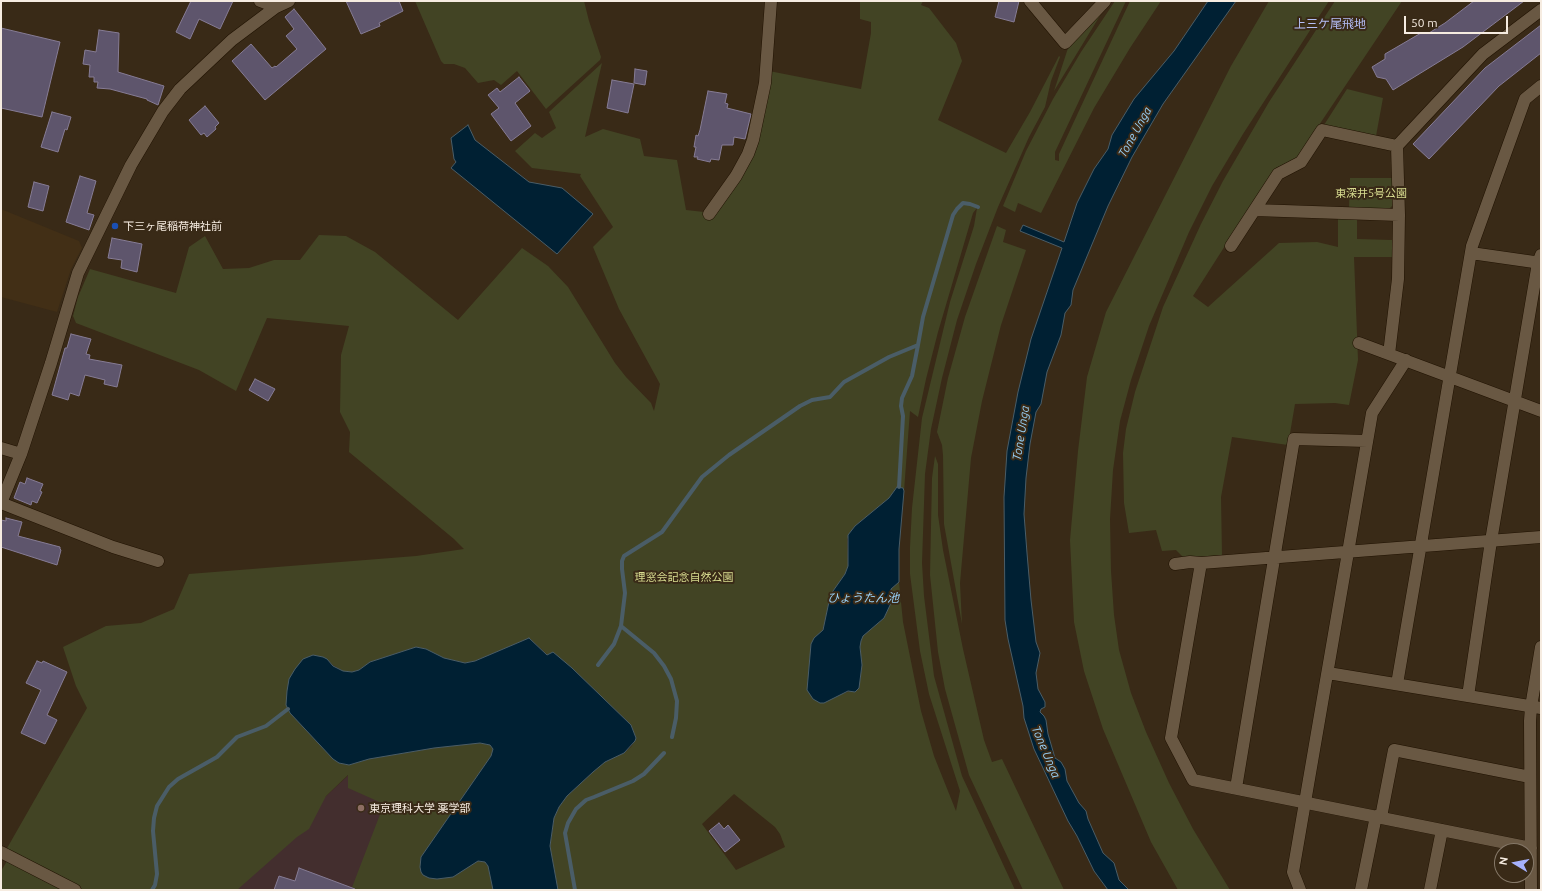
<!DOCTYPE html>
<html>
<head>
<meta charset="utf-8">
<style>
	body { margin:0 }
	#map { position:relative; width:1542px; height:891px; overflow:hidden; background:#392a17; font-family:Ubuntu,sans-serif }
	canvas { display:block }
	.frame { position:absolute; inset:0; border:2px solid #f6ece1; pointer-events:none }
	.north { position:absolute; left:1494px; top:843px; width:40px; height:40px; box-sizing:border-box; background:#392a17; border:1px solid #857868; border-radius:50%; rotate:280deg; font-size:11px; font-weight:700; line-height:16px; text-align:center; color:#f6ece1 }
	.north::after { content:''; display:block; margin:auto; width:14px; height:18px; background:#a6b1fc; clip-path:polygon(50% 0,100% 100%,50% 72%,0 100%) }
	.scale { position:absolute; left:1404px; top:16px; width:104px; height:18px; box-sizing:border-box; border:2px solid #f6ece1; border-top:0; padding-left:5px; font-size:12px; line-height:14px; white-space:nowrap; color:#f6ece1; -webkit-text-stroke:3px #392a17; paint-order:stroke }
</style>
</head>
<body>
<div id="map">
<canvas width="1542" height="891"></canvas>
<div class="frame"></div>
<div class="north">N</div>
<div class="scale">50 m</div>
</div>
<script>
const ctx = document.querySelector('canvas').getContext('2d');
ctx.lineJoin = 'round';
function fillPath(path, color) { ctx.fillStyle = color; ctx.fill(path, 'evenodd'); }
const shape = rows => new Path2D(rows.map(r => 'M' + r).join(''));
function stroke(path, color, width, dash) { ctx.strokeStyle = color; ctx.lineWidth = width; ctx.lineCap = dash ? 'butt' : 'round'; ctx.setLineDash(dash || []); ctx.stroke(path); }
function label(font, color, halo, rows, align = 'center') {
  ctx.font = font + ' Ubuntu,"Noto Sans JP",sans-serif'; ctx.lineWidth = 4; ctx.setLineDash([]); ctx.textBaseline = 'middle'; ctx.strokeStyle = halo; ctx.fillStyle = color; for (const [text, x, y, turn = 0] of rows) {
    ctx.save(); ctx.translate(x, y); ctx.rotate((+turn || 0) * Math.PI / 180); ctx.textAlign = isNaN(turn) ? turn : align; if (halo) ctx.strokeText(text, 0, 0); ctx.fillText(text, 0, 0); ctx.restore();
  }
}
fillPath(shape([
	[1,209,79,241,82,248,71,269,57,312,1,297]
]), '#422f16');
fillPath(shape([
	[434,748,399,890,225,890,354,770]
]), '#432e2e');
fillPath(shape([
	[415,1,584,1,589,21,601,57,600,60,546,109,517,71,501,85,494,80,478,83,465,68,454,64,444,64,441,61],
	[860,1,923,1,921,5,929,8,956,43,962,61,938,120,1006,153,1030,112,1059,56,1060,57,1051,81,1045,107,1029,137,998,207,976,264,957,320,942,378,931,429,925,474,922,563,924,596,934,676,962,776,1015,890,558,890,550,846,554,818,559,807,567,796,593,772,605,762,624,753,631,747,635,741,636,738,631,725,572,668,548,655,529,638,475,661,465,663,444,658,426,649,416,647,370,662,359,670,352,672,343,671,333,665,327,659,290,713,333,759,339,763,349,765,369,759,434,748,480,743,490,745,493,749,491,756,421,857,420,867,478,861,485,862,488,866,493,890,351,890,384,804,348,788,348,775,326,796,309,829,297,837,237,890,1,890,1,871,12,853,6,850,87,708,76,686,63,647,106,626,141,623,174,609,189,574,416,556,464,549,454,539,349,452,350,432,340,412,341,355,349,326,267,318,236,391,199,370,76,323,73,316,78,297,90,269,176,293,189,247,205,236,223,269,249,268,274,260,300,260,319,235,346,236,375,252,458,320,522,248,548,266,568,287,615,363,626,377,651,403,654,411,660,384,619,309,593,247,613,227,580,176,581,174,532,168,515,151,535,133,542,138,556,128,549,112,602,63,585,137,603,129,640,139,644,156,677,160,686,210,713,213,743,170,769,71,861,89,871,33,871,22,860,19],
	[977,208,974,226,950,302,922,418,912,508,910,547,910,574,920,651,929,694,960,791,956,811,934,756,921,711,903,622,899,582,891,589,891,603,884,618,863,636,861,641,860,647,862,665,859,688,842,694,834,698,810,664,810,657,824,626,830,597,833,591,845,574,848,566,847,539,855,526,889,498,897,487,903,488,904,491,910,411,918,417,926,379,938,332,973,213],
	[734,794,775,827,780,834,785,847,736,870,702,824],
	[1115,1,1126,1,1055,152,1055,160,1059,161,1059,154,1071,128,1130,1,1161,1,1130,48,1094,108,1041,213,1018,203,1015,212,1003,206,1026,151,1053,99,1081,52],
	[1269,1,1329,1,1243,134,1212,186,1189,232,1149,326,1131,380,1120,421,1113,470,1110,519,1111,571,1114,615,1119,650,1131,693,1146,732,1169,783,1193,829,1230,890,1178,890,1151,842,1103,729,1084,671,1074,622,1070,540,1078,451,1087,377,1106,312,1231,66],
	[1335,1,1402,1,1297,158,1274,169,1193,296,1208,307,1279,243,1317,242,1338,247,1338,218,1357,219,1357,239,1392,240,1393,257,1354,257,1358,360,1349,405,1335,403,1295,404,1288,445,1232,437,1221,497,1222,555,1184,558,1176,550,1162,551,1156,530,1129,533,1124,503,1123,453,1126,429,1135,392,1163,307,1201,224,1223,181,1269,102],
	[1104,9,1054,91,1069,45],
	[1347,89,1383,98,1376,136,1324,125],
	[1350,178,1392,178,1392,206,1389,209,1349,208],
	[997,226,1006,230,1003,242,1026,250,1001,325,982,401,971,458,960,583,962,624,944,524,943,455,942,445,937,432,948,378,965,317],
	[935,456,938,464,938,515,943,550,963,649,984,740,992,762,1002,759,1064,890,1023,890,969,775,945,689,938,652,930,575,932,478]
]), '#424424');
const water = shape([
	[1208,1,1236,1,1163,104,1132,157,1108,206,1073,290,1071,305,1065,313,1061,335,1047,372,1041,404,1036,412,1030,444,1026,478,1024,514,1027,553,1031,600,1036,642,1040,653,1036,673,1038,689,1045,702,1045,707,1041,709,1040,712,1044,716,1046,720,1048,734,1055,758,1061,762,1065,769,1067,781,1079,803,1086,811,1088,819,1103,853,1114,863,1119,880,1129,890,1108,890,1094,871,1077,836,1068,821,1034,749,1024,718,1023,706,1008,639,1005,620,1004,497,1007,451,1018,392,1031,339,1062,248,1020,231,1023,225,1064,242,1077,203,1094,169,1108,149,1112,135,1134,99,1174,51,1208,1],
	[468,125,475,140,529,182,562,188,593,214,557,254,451,168,456,162,454,159,451,138,468,125],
	[897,487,903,488,904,491,899,549,899,582,891,589,891,603,884,618,863,636,861,641,860,647,862,665,859,688,855,692,848,691,824,703,820,703,813,699,807,690,811,644,814,638,823,630,830,597,833,591,845,574,848,566,848,535,855,526,889,498,897,487],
	[529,638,547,655,553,652,572,668,631,725,636,738,635,741,624,753,605,762,593,772,567,796,559,807,554,818,550,846,558,890,493,890,488,866,485,862,478,861,453,877,437,879,429,878,423,875,421,872,420,867,421,857,491,756,493,749,490,745,480,743,434,748,369,759,349,765,339,763,333,759,290,713,286,705,287,691,289,679,295,669,303,659,313,655,323,657,327,659,333,666,343,671,352,672,359,670,370,662,416,647,426,649,444,658,465,663,475,661,529,638]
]);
fillPath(water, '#002033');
stroke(water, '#4a5d67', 1);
stroke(shape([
	[899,487,903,416,901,406,902,398,912,376,918,345],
	[598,665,614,644,621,626],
	[672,737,676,718,677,701,671,679,664,666,654,653,621,626,625,593,622,569,622,561,624,556,662,532,702,477,729,455,800,406,812,400,830,397,844,382,889,357,918,345,923,317,953,215,957,209,963,203,970,204,978,207],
	[152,890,155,885,157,874,153,831,154,818,157,806,169,787,178,779,217,757,237,737,266,726,288,709],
	[575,890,565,833,568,823,576,809,586,800,594,797,633,781,644,774,664,753]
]), '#4a5d67', 4);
const building = shape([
	[191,1,233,1,220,29,199,19,190,39,176,32,191,1],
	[346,1,399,1,403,11,379,23,380,26,361,34,346,1],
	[999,1,1019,1,1014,22,995,17,999,1],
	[1474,1,1524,1,1463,47,1393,90,1386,79,1377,77,1372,67,1385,59,1385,54,1421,33,1429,33,1445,23,1474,1],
	[294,9,326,49,265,100,232,61,251,44,272,68,275,66,276,67,297,49,286,36,294,29,285,17,294,9],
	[1541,25,1541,53,1499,86,1429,159,1413,144,1485,68,1541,25],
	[1,28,60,42,42,117,1,108,1,28],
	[99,30,119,33,118,72,164,86,158,105,147,100,147,99,110,89,97,88,98,82,94,82,94,77,89,77,90,65,83,64,85,50,96,52,99,30],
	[635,69,647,71,645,85,634,83,635,69],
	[519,77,530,91,515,103,531,126,511,141,491,114,499,108,488,95,497,88,500,92,519,77],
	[612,80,634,84,628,113,607,108,612,80],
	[708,91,727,94,725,103,728,104,727,108,751,114,745,139,734,137,733,145,722,145,719,160,711,159,710,162,697,159,698,157,694,157,696,147,694,147,696,135,698,136,700,130,708,91],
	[205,106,219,123,215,127,216,129,207,137,204,133,201,135,189,120,205,106],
	[52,112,71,117,67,130,65,129,58,152,41,147,52,112],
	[80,176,96,181,87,213,94,215,89,230,66,222,80,176],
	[34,182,49,186,43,211,28,207,34,182],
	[112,238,142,244,137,272,121,268,122,260,108,258,112,238],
	[71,334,91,339,86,354,90,355,89,359,122,365,117,387,104,384,105,380,85,375,79,396,70,393,68,400,52,395,65,348,67,348,71,334],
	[255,379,275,389,268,401,249,390,255,379],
	[27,478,43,484,40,491,42,492,37,503,32,501,31,505,14,498,20,482,25,484,27,478],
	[6,518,22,522,18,536,60,547,60,549,61,550,57,565,1,547,1,520,6,521,6,518],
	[37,661,42,663,43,661,67,672,47,715,57,720,45,744,21,733,41,690,26,683,37,661],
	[719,823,724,829,728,825,740,840,725,852,709,831,719,823],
	[299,868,355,889,355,890,274,890,279,876,295,881,299,868]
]);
fillPath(building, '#5e556c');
stroke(building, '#867c95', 1);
const minor = shape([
	[260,1,276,7],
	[1030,1,1065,43,1105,1],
	[1255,210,1399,215],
	[709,214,736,176,748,154,753,140,765,83,771,1],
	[1231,246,1278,174,1301,162,1322,130,1397,146],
	[1471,253,1541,263],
	[1359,343,1541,411],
	[1389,354,1398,279,1399,215,1397,146,1483,54,1541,10],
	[1,448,21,454],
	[1,503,21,454,51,363,78,273,131,165,163,111,180,89,232,40,276,7,289,1],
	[1,503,113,547,158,561],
	[1201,563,1171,738,1193,780,1531,848],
	[1175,564,1190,562,1201,563,1541,537],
	[1328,673,1541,708],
	[1397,684,1472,246,1525,99,1541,86],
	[1468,696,1491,541,1538,263,1541,255],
	[1236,788,1294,439,1367,441],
	[1381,817,1394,750,1530,777],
	[1,852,75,890],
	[1300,890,1293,872,1372,413,1406,360],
	[1361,890,1376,816],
	[1430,890,1442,830],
	[1531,890,1530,721,1531,707,1541,647]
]);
stroke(minor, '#201202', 13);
stroke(minor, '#695843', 12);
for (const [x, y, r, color] of [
	[115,226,4,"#1a4fb4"],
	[361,808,4,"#8d6e63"]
]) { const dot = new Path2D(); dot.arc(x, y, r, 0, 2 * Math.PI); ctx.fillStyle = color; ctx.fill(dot); stroke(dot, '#392a17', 1.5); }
label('11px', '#d7db8f', '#392a17', [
	["東深井5号公園",1371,193],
	["理窓会記念自然公園",684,577]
]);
label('11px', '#f6ece1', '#392a17', [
	["下三ヶ尾稲荷神社前",123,226],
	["東京理科大学 薬学部",369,808]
], 'left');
label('12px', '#b4bdf5', '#392a17', [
	["上三ケ尾飛地",1330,24]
]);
label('italic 12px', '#98d0f6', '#392a17', [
	["Tone Unga",1135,132,-61],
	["Tone Unga",1021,433,-81],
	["ひょうたん池",863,598],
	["Tone Unga",1046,752,67]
]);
</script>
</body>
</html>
